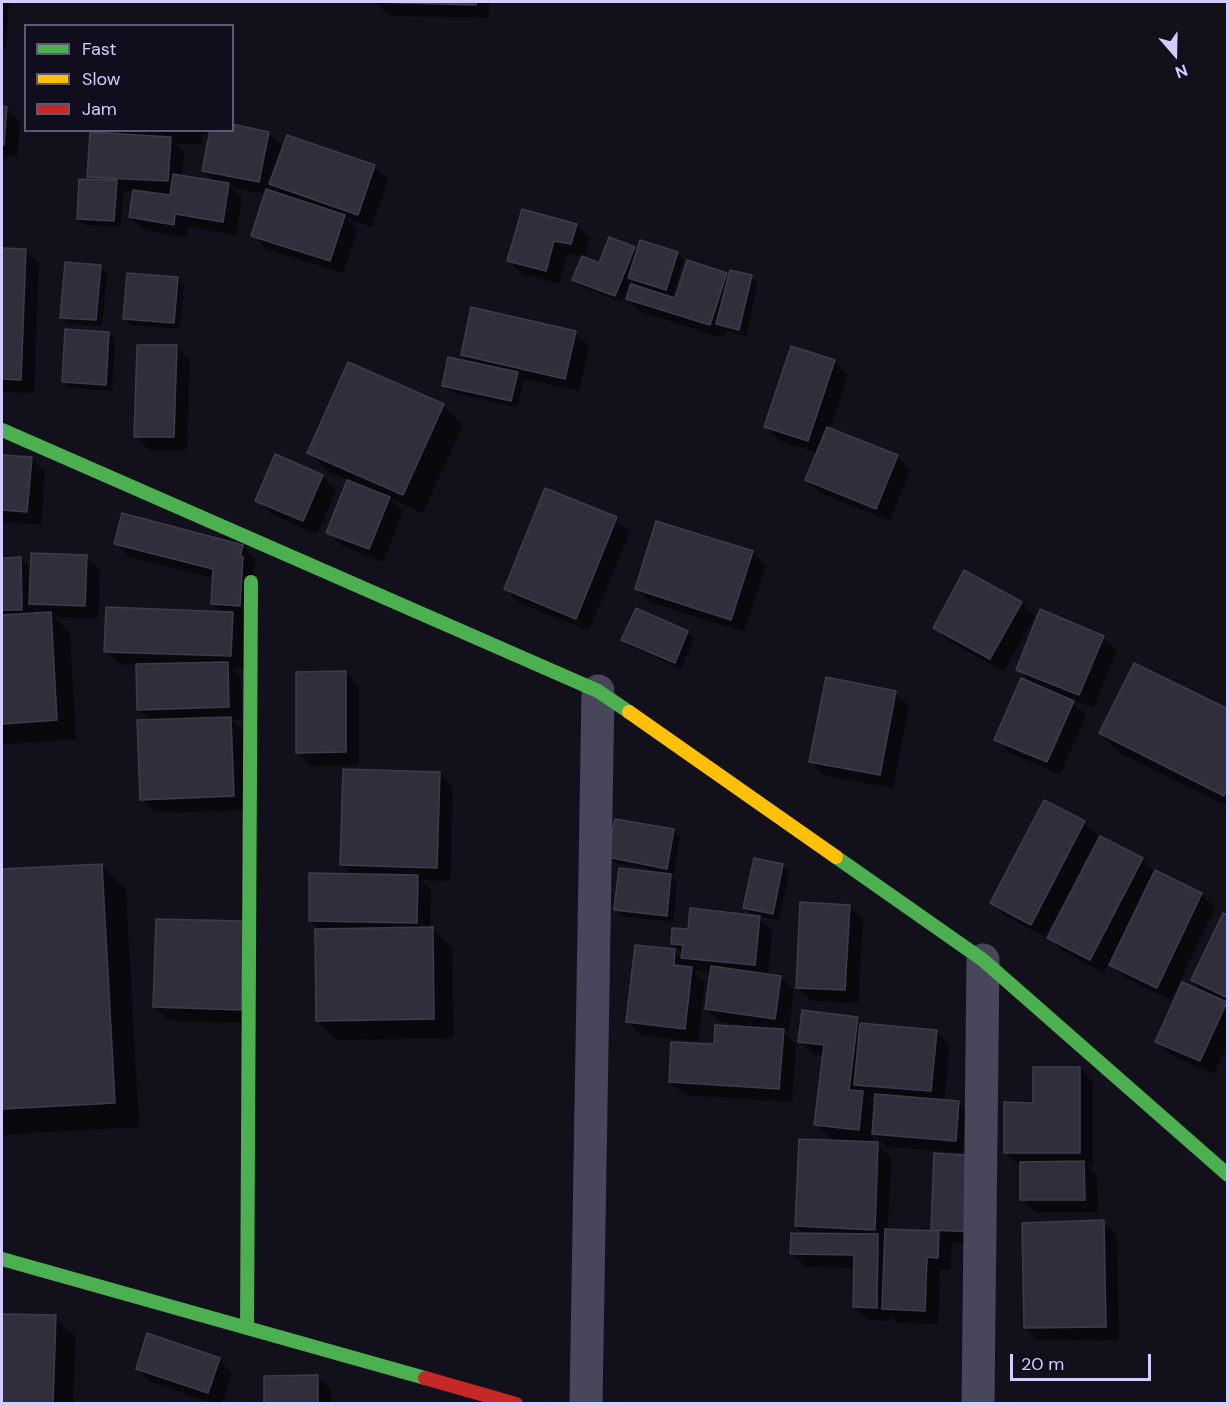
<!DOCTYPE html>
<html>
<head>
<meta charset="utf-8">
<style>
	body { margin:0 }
	#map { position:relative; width:1229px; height:1405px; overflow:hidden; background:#12101a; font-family:"DM Sans",sans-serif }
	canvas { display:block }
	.frame { position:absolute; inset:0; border:3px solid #d4ccfc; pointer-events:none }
	.legend { position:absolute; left:24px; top:24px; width:210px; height:108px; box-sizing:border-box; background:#100d1d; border:2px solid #5e5976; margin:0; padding:8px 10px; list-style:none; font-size:18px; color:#d4ccfc }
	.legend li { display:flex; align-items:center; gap:12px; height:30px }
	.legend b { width:30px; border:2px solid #5e5976 }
	.north { position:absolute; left:1145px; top:24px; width:60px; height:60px; -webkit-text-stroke:4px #100d1d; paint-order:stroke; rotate:160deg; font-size:16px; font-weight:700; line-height:24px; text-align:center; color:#d4ccfc }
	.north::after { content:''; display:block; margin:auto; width:21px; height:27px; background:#d4ccfc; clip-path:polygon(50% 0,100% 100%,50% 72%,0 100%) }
	.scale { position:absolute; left:1010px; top:1354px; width:141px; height:27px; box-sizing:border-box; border:3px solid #d4ccfc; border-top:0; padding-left:8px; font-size:18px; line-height:21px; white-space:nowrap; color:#d4ccfc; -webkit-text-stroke:4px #100d1d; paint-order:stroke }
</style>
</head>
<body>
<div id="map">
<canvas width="1229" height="1405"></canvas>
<div class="frame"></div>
<ul class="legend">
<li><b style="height:8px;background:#4caf50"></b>Fast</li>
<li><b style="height:8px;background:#ffc107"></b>Slow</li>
<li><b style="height:8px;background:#c62828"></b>Jam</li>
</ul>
<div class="north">N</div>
<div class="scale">20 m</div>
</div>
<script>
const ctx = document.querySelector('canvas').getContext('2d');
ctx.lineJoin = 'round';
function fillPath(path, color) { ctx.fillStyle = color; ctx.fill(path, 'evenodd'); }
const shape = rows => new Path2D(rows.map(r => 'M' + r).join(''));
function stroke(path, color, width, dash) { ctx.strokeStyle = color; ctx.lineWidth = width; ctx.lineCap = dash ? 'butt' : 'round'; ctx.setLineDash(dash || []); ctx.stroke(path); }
fillPath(shape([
	[2,2,9,2,6,48,2,47],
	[375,2,489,2,489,18,389,16],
	[2,108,7,108,20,122,17,157,2,156],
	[88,130,232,130,268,133,283,148,375,166,388,180,372,227,346,219,358,230,343,273,266,249,253,235,266,194,231,187,242,198,236,235,188,227,187,238,144,230,130,217,134,191,123,191,121,227,85,225,78,219,94,181,89,176,91,134],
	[202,134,211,134,204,171,215,182,182,177,184,152,176,144,203,144],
	[274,187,283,197,272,193],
	[157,193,172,194,171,197,157,195],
	[577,225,590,239,584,259,600,265,634,248,638,253,678,253,684,260,672,298,676,300,726,274,729,277,751,276,758,283,746,336,726,331,724,338,641,312,628,299,640,289,631,279,622,302,580,286,574,279,583,257,568,253,559,284,523,274,509,261],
	[2,249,25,250,39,264,34,393,2,392],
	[100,266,107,273,102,326,68,324,62,317],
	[177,279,184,285,180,329,131,325,125,319],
	[575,332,589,346,579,391,524,379,517,407,450,392,443,386,470,363,462,355],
	[109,333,115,340,112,391,70,388,64,382],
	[176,346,190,360,187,450,149,450,136,436],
	[834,361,848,375,830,430,897,456,910,470,890,521,820,493,806,480,818,453,780,441,766,427],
	[443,405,463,425,423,513,391,499,403,512,383,562,342,546,328,532,348,480,329,472,309,452],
	[2,456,32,459,45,472,41,525,2,522],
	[322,476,336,490,317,534,271,514,257,500],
	[546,490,616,519,630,532,589,631,519,603,506,589],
	[116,543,242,546,256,560,253,569,244,669,232,669,241,677,242,720,233,720,244,732,247,810,155,813,141,799,151,721,139,709,137,665,120,665,106,651,222,613,213,603,214,578,129,557],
	[752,552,766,566,744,632,650,602,636,589],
	[87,557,100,570,98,619,54,617,70,634,76,740,2,744,2,559,21,559,32,570],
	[35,608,41,614,35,615],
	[1022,603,1035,616,1004,671,948,641,935,627],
	[687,632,694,639,681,669,630,646,623,639],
	[1103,637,1117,651,1093,708,1069,698,1086,716,1060,775,1010,753,996,739,1033,684,1017,669],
	[346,672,359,686,359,765,311,766,298,752],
	[895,692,909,706,893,788,824,775,811,762],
	[1228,711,1228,806,1120,753,1100,733],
	[440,773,453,787,450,881,421,880,431,890,430,929,433,929,452,949,454,1038,337,1040,317,1020,320,930,310,921,352,875,341,864],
	[617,820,674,831,680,837,674,874,669,873,677,882,673,922,622,916,615,909,658,874,658,871,616,863,609,857],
	[1084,822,1098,836,1045,937,1005,916,992,903],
	[1101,838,1142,859,1156,873,1201,894,1215,908,1171,1000,1125,978,1109,963,1104,973,1063,951,1049,938],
	[101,865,126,890,139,1127,2,1135,2,871],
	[783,865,789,872,779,920,757,916,772,931,768,975,781,977,794,991,789,1032,784,1032,796,1044,792,1102,684,1095,670,1082,740,1028,740,1025,720,1022,706,1009,712,973,694,971,705,982,698,1042,641,1035,628,1022,675,951,683,959,683,955,672,944,689,931,753,916,745,908],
	[849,907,863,920,858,1003,811,1001,797,987],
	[1228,917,1228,1044,1214,1074,1171,1055,1157,1042,1207,995,1192,980],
	[157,920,254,1023,169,1021,155,1007],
	[858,1018,864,1025,936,1031,950,1045,944,1101,959,1103,972,1116,969,1153,887,1147,873,1133,872,1144,877,1144,891,1157,888,1231,932,1233,936,1155,987,1245,952,1243,951,1270,940,1270,938,1324,897,1323,890,1316,890,1321,868,1320,855,1307,856,1268,806,1267,792,1253,805,1235,796,1226,852,1140,830,1138,816,1124,824,1056,813,1055,800,1041],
	[868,1097,876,1098,876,1105],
	[1080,1068,1093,1082,1093,1166,1088,1166,1097,1176,1098,1213,1035,1213,1022,1199,1021,1166,1019,1166,1005,1152,1034,1104],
	[1103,1222,1117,1235,1119,1340,1039,1341,1025,1328],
	[2,1315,55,1317,75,1336,73,1404,2,1404],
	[219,1359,232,1373,222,1404,215,1404,151,1382,137,1369],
	[318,1377,331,1390,331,1404,266,1404]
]), '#0007');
const building = shape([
	[374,2,476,2,476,5,374,2],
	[2,106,7,107,4,145,2,144,2,106],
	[232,124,269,132,259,182,202,171,210,130,232,130,232,124],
	[90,132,171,137,168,181,87,177,90,132],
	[287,135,375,165,358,215,269,184,287,135],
	[173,174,229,183,223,222,175,214,174,225,129,217,133,190,170,195,173,174],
	[79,179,117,180,114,221,77,219,79,179],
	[266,189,345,215,330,261,251,236,266,189],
	[522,209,577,224,571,244,554,241,546,271,507,261,522,209],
	[609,237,635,247,615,296,572,280,582,256,599,263,609,237],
	[640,240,678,252,666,290,628,278,640,240],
	[2,248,26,249,21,380,2,379,2,248],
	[687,260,727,273,710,325,626,299,631,284,675,298,687,260],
	[65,262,101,265,96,320,60,318,65,262],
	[730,270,752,275,739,330,716,324,730,270],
	[127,273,178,277,174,323,123,319,127,273],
	[471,307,576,331,565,379,461,355,471,307],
	[65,329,109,332,106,385,62,382,65,329],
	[137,345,177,345,174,437,134,437,137,345],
	[791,346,835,360,808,441,764,427,791,346],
	[448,357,518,372,511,401,442,386,448,357],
	[348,362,444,404,403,495,307,453,348,362],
	[827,427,898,455,876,509,805,480,827,427],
	[275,454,323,475,303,521,255,501,275,454],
	[2,455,32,457,27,512,2,510,2,455],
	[347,480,390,497,369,549,326,533,347,480],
	[545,488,617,517,576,619,504,589,545,488],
	[122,513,243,545,240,557,243,557,240,606,211,604,213,569,114,544,122,513],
	[656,521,753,551,731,620,635,589,656,521],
	[31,553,87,555,85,606,29,604,31,553],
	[21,557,22,610,2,610,2,558,21,557],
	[964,570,1022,602,990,659,933,628,964,570],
	[106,607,233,612,231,656,104,652,106,607],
	[636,608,688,631,675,663,621,640,636,608],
	[1040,609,1104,636,1079,695,1016,670,1040,609],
	[51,612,57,720,2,724,2,615,51,612],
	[228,662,229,707,137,710,136,664,228,662],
	[1134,663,1228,709,1228,788,1224,796,1099,733,1134,663],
	[346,671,346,752,296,753,296,672,346,671],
	[826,677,896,691,880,775,809,762,826,677],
	[1021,678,1074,701,1047,762,994,740,1021,678],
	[231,717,234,796,140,800,137,720,231,717],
	[343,769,440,772,437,868,340,865,343,769],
	[1044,800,1085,821,1031,925,990,903,1044,800],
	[615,819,674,829,667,869,607,857,615,819],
	[1100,836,1143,858,1090,960,1047,938,1100,836],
	[754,858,783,864,773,914,743,908,754,858],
	[102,864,115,1103,2,1109,2,869,102,864],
	[619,868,671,874,667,916,614,910,619,868],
	[1155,870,1202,893,1157,988,1109,965,1155,870],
	[309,873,418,875,417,923,309,921,309,873],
	[800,902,850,905,845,990,796,988,800,902],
	[690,908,760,916,755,965,681,958,683,945,671,944,672,928,688,929,690,908],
	[1223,913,1228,915,1228,998,1191,980,1223,913],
	[156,919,243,921,241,1010,153,1007,156,919],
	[433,927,434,1019,316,1021,315,929,433,927],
	[635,945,675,949,674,965,692,967,685,1029,626,1022,635,945],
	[711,966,781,976,775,1019,705,1009,711,966],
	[1182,982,1227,1002,1200,1061,1155,1042,1182,982],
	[802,1010,858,1017,849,1090,863,1091,859,1130,814,1125,824,1045,798,1042,802,1010],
	[860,1023,937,1030,931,1091,854,1085,860,1023],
	[715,1025,784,1029,779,1089,669,1082,671,1042,714,1044,715,1025],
	[1033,1067,1080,1067,1080,1153,1004,1153,1004,1102,1033,1103,1033,1067],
	[875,1094,959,1101,956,1141,872,1134,875,1094],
	[799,1139,878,1142,875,1230,795,1226,799,1139],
	[934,1153,977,1156,974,1232,931,1230,934,1153],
	[1084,1161,1085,1200,1020,1200,1020,1162,1084,1161],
	[1104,1220,1106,1327,1024,1328,1022,1223,1104,1220],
	[885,1229,939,1231,938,1258,927,1257,925,1311,882,1309,885,1229],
	[791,1233,878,1234,877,1308,853,1307,854,1255,790,1254,791,1233],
	[2,1314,56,1315,53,1404,2,1404,2,1314],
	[147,1333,220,1358,208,1393,136,1369,147,1333],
	[318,1375,318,1404,264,1404,264,1376,318,1375]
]);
fillPath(building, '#312e3c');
stroke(building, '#3f3b4d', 1.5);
stroke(shape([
	[586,1404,598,691],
	[978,1404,983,960]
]), '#48465a', 33);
stroke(shape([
	[2,430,598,691,629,712],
	[836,857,983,960,1228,1175],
	[2,1259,425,1378],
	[247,1328,251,582]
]), '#4caf50', 14);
stroke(shape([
	[629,712,836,857]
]), '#ffc107', 14);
stroke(shape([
	[425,1378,516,1404]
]), '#c62828', 14);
</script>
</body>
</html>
